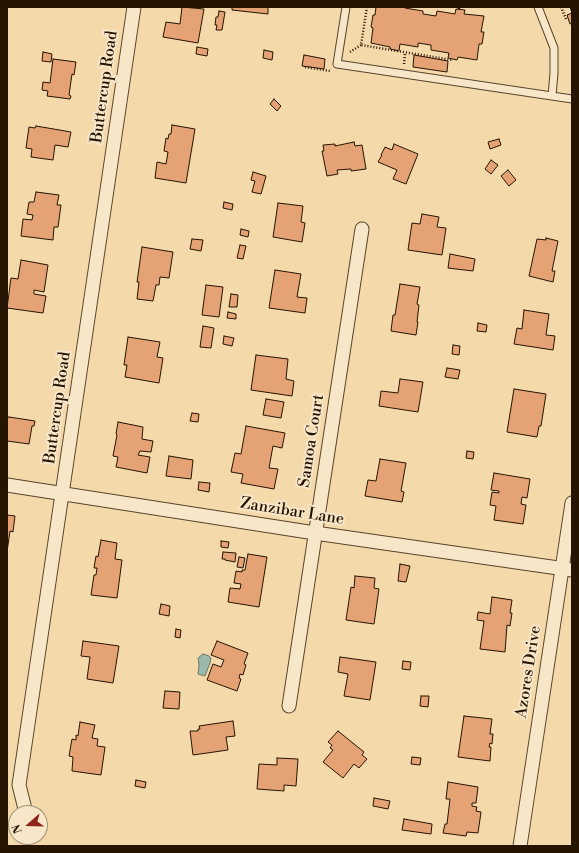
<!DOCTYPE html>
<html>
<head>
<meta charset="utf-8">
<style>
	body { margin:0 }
	#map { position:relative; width:579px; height:853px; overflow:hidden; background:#f4d9aa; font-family:"Libre Bodoni",serif }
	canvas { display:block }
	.frame { position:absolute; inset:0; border:8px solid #251401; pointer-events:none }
	.north { position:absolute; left:8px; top:805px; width:40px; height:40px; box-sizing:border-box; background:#f8e6c8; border:1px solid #a49278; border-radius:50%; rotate:250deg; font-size:11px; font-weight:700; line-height:16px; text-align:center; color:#251401 }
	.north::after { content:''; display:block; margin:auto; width:14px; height:18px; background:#8f2418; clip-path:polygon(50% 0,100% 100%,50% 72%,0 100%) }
</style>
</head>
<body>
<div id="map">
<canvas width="579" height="853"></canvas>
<div class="frame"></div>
<div class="north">N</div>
</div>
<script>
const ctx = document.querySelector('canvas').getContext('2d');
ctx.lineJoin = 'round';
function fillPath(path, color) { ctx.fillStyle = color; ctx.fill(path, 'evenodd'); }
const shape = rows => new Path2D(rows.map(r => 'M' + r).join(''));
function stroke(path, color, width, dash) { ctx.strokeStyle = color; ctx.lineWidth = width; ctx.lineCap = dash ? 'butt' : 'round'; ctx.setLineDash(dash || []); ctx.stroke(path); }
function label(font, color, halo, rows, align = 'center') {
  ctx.font = font + ' "Libre Bodoni",serif'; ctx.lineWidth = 4; ctx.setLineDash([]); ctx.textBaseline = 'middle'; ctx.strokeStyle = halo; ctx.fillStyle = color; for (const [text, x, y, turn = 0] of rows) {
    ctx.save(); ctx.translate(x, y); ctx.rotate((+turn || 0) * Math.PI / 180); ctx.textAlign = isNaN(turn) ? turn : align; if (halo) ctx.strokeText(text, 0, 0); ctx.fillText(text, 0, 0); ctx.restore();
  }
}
const water = shape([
	[203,654,209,656,211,658,210,663,205,676,198,674,199,665,198,658,203,654]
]);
fillPath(water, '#9cbaac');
stroke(water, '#6c7868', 1);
const building = shape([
	[182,7,204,9,198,43,163,37,166,22,180,24,182,7],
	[232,7,268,7,268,14,232,10,232,7],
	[376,7,405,7,405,8,423,11,423,14,436,16,437,11,455,14,456,9,465,10,464,14,484,16,481,32,484,32,482,44,479,44,477,60,458,57,457,60,448,58,449,53,431,50,431,45,418,43,418,47,400,44,399,51,390,49,390,47,371,43,373,28,371,27,373,15,375,15,376,7],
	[570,7,572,7,572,23,570,24,567,15,572,13,570,7],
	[219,11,225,12,222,30,216,30,217,25,215,25,216,17,218,17,219,11],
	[197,47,208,49,207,56,196,54,197,47],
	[264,50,273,52,272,60,263,58,264,50],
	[43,52,52,54,51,62,42,61,43,52],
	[304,55,325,59,324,69,302,66,304,55],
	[414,55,448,61,447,72,413,67,414,55],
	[53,59,76,62,74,75,72,74,69,95,71,96,70,99,47,96,48,91,42,90,43,82,50,83,53,59],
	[274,99,281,106,277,111,270,104,274,99],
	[172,125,195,129,186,183,155,178,157,162,166,164,168,152,164,151,166,138,168,139,169,134,171,134,172,125],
	[36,126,71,132,68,147,55,145,53,160,31,157,32,149,26,148,29,127,35,128,36,126],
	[499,139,501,145,490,149,488,142,499,139],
	[354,142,355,146,362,145,366,169,351,171,351,169,337,170,338,174,327,176,322,151,324,151,323,145,335,144,335,146,354,142],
	[394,144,418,154,406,184,393,179,397,170,378,162,382,155,381,155,385,147,392,150,394,144],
	[491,160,498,165,491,174,485,169,491,160],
	[508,170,516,180,509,186,501,176,508,170],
	[253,172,266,176,261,194,252,192,255,181,251,180,253,172],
	[36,192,59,195,57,205,61,205,58,227,54,227,53,240,21,236,23,219,32,220,33,215,27,214,29,202,34,202,36,192],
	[224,202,233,204,232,210,223,208,224,202],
	[278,203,303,206,301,222,305,223,302,242,273,237,278,203],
	[422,214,439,217,437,227,446,228,442,255,408,250,412,223,420,224,422,214],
	[241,229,249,231,248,237,240,235,241,229],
	[546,238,558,241,552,271,555,271,553,282,529,276,537,239,546,240,546,238],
	[192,239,203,240,201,251,190,249,192,239],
	[240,245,246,246,243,259,237,258,240,245],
	[142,247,173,252,169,278,160,277,159,285,156,285,153,301,137,299,139,282,137,282,142,247],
	[450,254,475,259,473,271,448,268,450,254],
	[21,260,48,265,44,292,34,290,34,294,46,296,43,313,7,308,11,278,18,279,21,260],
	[275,270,301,274,297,297,307,298,305,313,269,308,275,270],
	[400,284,420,287,417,304,419,305,417,322,418,322,416,335,391,331,393,315,395,315,400,284],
	[206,285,223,287,219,317,202,315,206,285],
	[231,294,238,295,237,307,229,307,231,294],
	[524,310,549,314,546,335,555,336,553,350,514,344,517,328,522,329,524,310],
	[228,312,236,314,236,319,227,318,228,312],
	[478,323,487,325,486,332,477,331,478,323],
	[203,326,214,328,211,348,200,347,203,326],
	[224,336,234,338,232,346,223,344,224,336],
	[128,337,160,342,157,357,163,358,159,383,125,377,127,365,124,365,128,337],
	[453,345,460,346,459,355,452,354,453,345],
	[256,355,288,359,286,379,294,381,292,396,251,390,256,355],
	[447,368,460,370,458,379,445,377,447,368],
	[400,379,423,382,418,412,379,406,381,391,398,393,400,379],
	[514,389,546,394,541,426,539,426,537,437,507,432,514,389],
	[266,399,284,402,281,418,263,415,266,399],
	[192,413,199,414,198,422,190,421,192,413],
	[9,417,35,421,34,426,32,426,29,444,7,441,7,418,9,417],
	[118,422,143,427,142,439,153,441,151,452,140,451,138,455,150,457,147,473,116,467,118,457,113,456,117,435,116,434,118,422],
	[246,426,285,433,282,448,273,446,269,468,278,469,274,489,241,483,243,474,231,472,235,453,241,454,246,426],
	[467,451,474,452,473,459,466,458,467,451],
	[169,456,193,460,191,479,166,476,169,456],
	[380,459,406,463,401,491,404,492,402,502,365,496,368,480,376,481,380,459],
	[494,473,530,479,527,498,522,497,521,504,526,505,523,524,494,520,496,506,490,505,492,492,499,493,499,491,491,490,494,473],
	[199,482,210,483,209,492,198,490,199,482],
	[7,515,15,516,13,532,10,531,7,552,7,515],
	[101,540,117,543,115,559,122,560,117,598,91,595,94,575,96,575,97,568,94,568,96,556,98,557,101,540],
	[221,541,229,542,228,548,221,547,221,541],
	[223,552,236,553,235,562,225,560,225,559,222,559,223,552],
	[248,554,267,557,259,607,228,602,230,588,240,589,241,584,234,583,236,571,242,572,242,570,245,570,248,554],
	[239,557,245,558,243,568,237,567,239,557],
	[400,564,410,566,406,582,398,581,400,564],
	[355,576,375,578,374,588,379,589,374,624,346,620,351,587,354,588,355,576],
	[492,597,512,600,510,613,512,613,510,626,507,625,505,652,480,649,484,621,477,620,478,612,490,614,492,597],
	[161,604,170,606,169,616,159,614,161,604],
	[176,629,181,630,180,638,175,637,176,629],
	[83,641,119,646,113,683,87,679,90,657,81,656,83,641],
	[217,641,248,653,244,664,246,665,243,675,240,674,239,678,241,679,237,691,207,680,213,664,221,667,224,660,211,655,217,641],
	[340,657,376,662,370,700,344,696,348,674,338,672,340,657],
	[403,661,411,662,410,670,402,669,403,661],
	[165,691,180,692,179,709,163,708,165,691],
	[421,696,429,696,428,707,420,706,421,696],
	[464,716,492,719,490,734,493,734,492,744,490,743,489,747,491,747,490,761,458,757,464,716],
	[233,721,235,736,226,737,228,750,193,755,190,731,198,731,198,729,200,729,199,726,233,721],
	[80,722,95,725,92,738,98,739,97,746,105,747,101,775,72,771,73,757,69,756,72,739,76,740,76,735,78,736,80,722],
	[338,731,364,752,362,755,367,759,359,768,354,764,343,778,323,762,333,750,330,748,332,745,328,742,338,731],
	[412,757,421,758,420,765,411,764,412,757],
	[277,758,298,759,296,786,284,785,284,791,257,789,259,764,277,765,277,758],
	[136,780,146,782,145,788,135,786,136,780],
	[448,782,478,787,476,803,472,803,472,806,477,807,476,811,481,812,478,833,467,832,466,836,443,833,445,824,447,824,450,799,446,799,448,782],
	[374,798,390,801,388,809,373,806,374,798],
	[404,819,432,824,431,834,402,830,404,819]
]);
fillPath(building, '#e4a275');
stroke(building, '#251401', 1);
const service = shape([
	[346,7,337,64,572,99],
	[538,7,554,48,554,73,552,96]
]);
const minor = shape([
	[7,485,315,533,572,570],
	[289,706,362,229],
	[26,813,19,785,134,7],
	[520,846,572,503]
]);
stroke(service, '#59452b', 9);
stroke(minor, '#59452b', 15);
stroke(shape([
	[367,7,361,45,452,60,452,59],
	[561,7,566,19,568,19],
	[459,9,459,7],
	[350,52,361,45],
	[404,64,405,53],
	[305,67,330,71]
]), '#251401', 2.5, [1, 2]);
stroke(service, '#f8e6c8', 7);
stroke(minor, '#f8e6c8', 13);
label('16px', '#251401', '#f8e6c8', [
	["Buttercup Road",105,87,-82],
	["Buttercup Road",58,408,-82],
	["Samoa Court",312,441,-81],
	["Zanzibar Lane",292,512,9],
	["Azores Drive",529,672,-81]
]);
</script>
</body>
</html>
